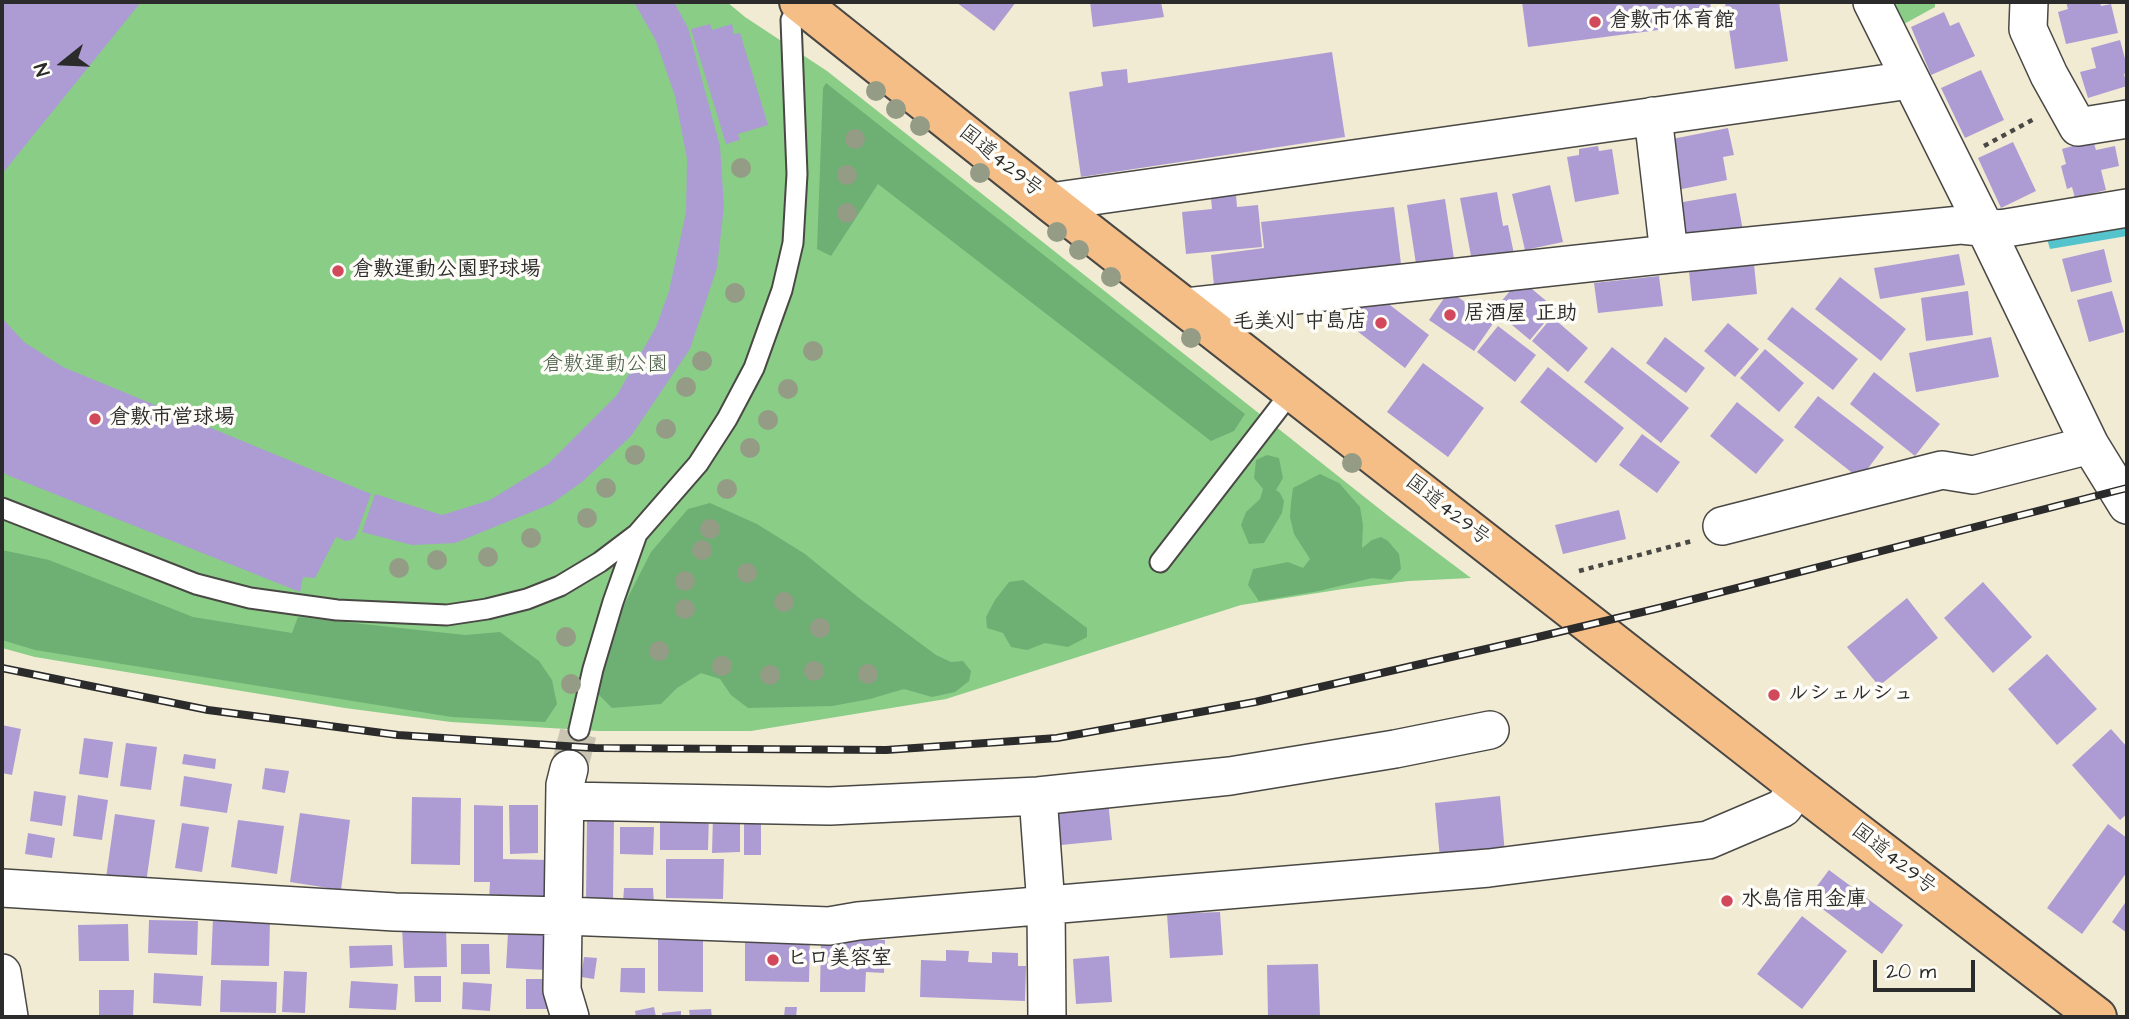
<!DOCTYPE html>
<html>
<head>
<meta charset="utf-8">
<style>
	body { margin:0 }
	#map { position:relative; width:2129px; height:1019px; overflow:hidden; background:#f2ebd4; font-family:"Architects Daughter",sans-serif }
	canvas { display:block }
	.frame { position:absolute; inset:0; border:4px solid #2b2b2b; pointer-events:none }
	.north { position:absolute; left:28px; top:28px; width:70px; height:70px; -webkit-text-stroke:5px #fdfcf7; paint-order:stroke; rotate:252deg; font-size:19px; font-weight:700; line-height:28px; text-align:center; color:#2b2b2b }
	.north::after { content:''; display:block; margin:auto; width:24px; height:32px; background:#2b2b2b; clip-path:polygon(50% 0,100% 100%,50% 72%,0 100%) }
	.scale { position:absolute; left:1873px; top:960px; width:102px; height:32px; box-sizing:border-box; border:4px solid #2b2b2b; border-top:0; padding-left:9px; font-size:21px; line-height:24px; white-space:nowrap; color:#2b2b2b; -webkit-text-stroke:5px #fdfcf7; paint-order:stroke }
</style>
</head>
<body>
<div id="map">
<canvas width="2129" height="1019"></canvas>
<div class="frame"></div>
<div class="north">N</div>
<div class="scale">20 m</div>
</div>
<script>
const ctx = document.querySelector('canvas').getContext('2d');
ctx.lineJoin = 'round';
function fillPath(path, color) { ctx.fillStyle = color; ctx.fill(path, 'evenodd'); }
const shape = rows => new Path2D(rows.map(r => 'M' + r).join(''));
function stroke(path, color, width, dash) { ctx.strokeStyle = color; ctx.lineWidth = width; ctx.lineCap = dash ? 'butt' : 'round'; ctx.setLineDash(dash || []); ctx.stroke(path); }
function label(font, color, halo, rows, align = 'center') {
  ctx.font = font + ' "Architects Daughter","Klee One",sans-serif'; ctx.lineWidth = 7; ctx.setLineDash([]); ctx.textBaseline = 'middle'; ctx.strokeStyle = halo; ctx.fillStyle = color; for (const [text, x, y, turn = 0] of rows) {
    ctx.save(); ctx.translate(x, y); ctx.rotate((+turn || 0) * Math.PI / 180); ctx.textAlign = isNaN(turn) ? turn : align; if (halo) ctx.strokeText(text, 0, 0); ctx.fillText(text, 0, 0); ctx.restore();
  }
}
fillPath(shape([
	[2,2,727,2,745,17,827,71,1391,518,1471,578,1409,581,1343,589,1241,605,946,699,751,731,599,731,451,722,345,708,35,657,2,648],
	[1879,2,1935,2,1935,7,1893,30]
]), '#89cd87');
fillPath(shape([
	[826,83,1245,414,1234,431,1211,441,878,184,831,256,817,249,823,88],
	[1267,455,1279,458,1283,478,1276,490,1280,493,1284,501,1282,513,1264,543,1249,544,1241,525,1246,512,1260,499,1263,489,1254,478,1256,460],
	[1320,474,1339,483,1360,507,1363,525,1362,548,1372,540,1381,537,1388,541,1399,554,1401,569,1391,580,1372,578,1319,591,1259,601,1248,585,1253,569,1288,562,1303,568,1310,559,1294,534,1290,517,1291,503,1293,488],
	[710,503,757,524,805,554,859,598,936,655,951,662,963,661,971,671,969,681,955,692,932,697,904,689,870,699,832,706,748,708,731,695,720,679,701,673,677,688,661,704,612,708,598,694,600,672,623,607,651,552,688,509],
	[2,550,49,560,193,617,292,633,298,617,465,635,500,632,539,661,552,680,557,704,545,722,452,717,35,650,2,640],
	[1023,580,1087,628,1087,637,1068,647,1045,643,1027,650,1011,647,1003,633,987,628,986,617,995,600,1009,582]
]), '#6eb074');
fillPath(shape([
	[2127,218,2127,236,2050,249,2045,232]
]), '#55c3cb');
fillPath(shape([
	[2,2,141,2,2,174],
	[634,2,674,2,688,28,720,146,724,206,717,268,690,349,631,436,582,482,551,504,455,543,412,545,362,532,375,494,442,515,490,500,548,464,617,395,656,327,669,291,686,212,687,159,675,96,656,41],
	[956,2,1016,2,994,31],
	[1090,2,1161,2,1164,17,1093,27],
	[1522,2,1710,2,1711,10,1664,16,1666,29,1528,47],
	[1725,2,1779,2,1788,61,1735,69],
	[2066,2,2100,2,2101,6,2111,4,2118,33,2066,44,2058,12,2068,9],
	[1944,12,1950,26,1959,22,1975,56,1931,75,1911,27],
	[710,24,712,30,732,24,734,34,740,33,768,125,738,134,740,140,726,144,691,29],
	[2120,40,2127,66,2127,73,2124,74,2127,86,2088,98,2080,72,2096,68,2091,48],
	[1332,52,1345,137,1081,177,1069,92,1103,86,1101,72,1127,69,1128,83],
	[1981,70,2004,120,1965,138,1941,88],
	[1728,128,1734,155,1723,157,1727,180,1677,190,1667,140],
	[2093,140,2096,150,2115,146,2119,166,2101,170,2106,190,2075,198,2072,187,2067,189,2061,166,2066,164,2062,149],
	[2013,142,2036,191,2001,208,1978,158],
	[1598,146,1599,151,1612,149,1619,194,1575,202,1567,157,1579,155,1579,149],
	[1550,185,1563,242,1525,250,1512,194],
	[1497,192,1503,226,1508,225,1514,254,1472,261,1460,198],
	[1736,193,1744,236,1685,246,1677,203],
	[1236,195,1237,207,1258,205,1262,247,1186,254,1182,212,1212,209,1211,198],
	[1445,199,1454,259,1416,264,1407,205],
	[1394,207,1401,264,1214,286,1211,255,1264,248,1261,222],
	[2104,249,2112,282,2071,292,2062,259],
	[1959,254,1965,285,1880,299,1874,268],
	[1754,264,1757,294,1692,301,1689,271],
	[1659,276,1663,306,1598,313,1594,283],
	[1840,277,1906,329,1881,361,1815,309],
	[1520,279,1556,309,1530,340,1494,310],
	[1449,291,1494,322,1474,351,1429,320],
	[1968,291,1973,335,1926,341,1921,298],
	[2112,291,2124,332,2089,342,2077,300],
	[1373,292,1429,335,1405,368,1348,324],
	[1792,307,1858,359,1833,390,1767,339],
	[1552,317,1588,348,1568,372,1532,341],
	[2,318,24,342,63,367,371,494,357,533,354,539,346,541,336,537,315,578,303,577,300,592,7,475,2,471],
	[1728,323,1759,349,1735,377,1704,351],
	[1498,326,1536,355,1515,382,1477,352],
	[1665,337,1705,368,1686,393,1646,363],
	[1991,337,1999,377,1916,392,1909,353],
	[1612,347,1689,408,1661,443,1584,382],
	[1765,349,1804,383,1779,412,1740,378],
	[1423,363,1484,408,1448,457,1387,412],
	[1548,367,1624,428,1596,463,1520,402],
	[1874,372,1940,424,1915,456,1850,404],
	[1818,396,1884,447,1860,479,1794,427],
	[1737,402,1784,440,1756,474,1710,436],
	[1642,434,1680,462,1657,493,1619,465],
	[1619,510,1626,539,1563,554,1555,525],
	[1983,582,2032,637,1993,673,1944,618],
	[1907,598,1938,638,1879,686,1847,647],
	[2047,654,2097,709,2057,745,2008,689],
	[2,725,21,729,12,775,2,773],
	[2111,729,2127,747,2127,814,2120,820,2072,765],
	[84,738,113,742,108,778,79,774],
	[126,743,157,747,151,790,120,786],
	[184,754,216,759,215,769,182,764],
	[265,768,289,771,285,793,262,789],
	[184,776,232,784,227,813,180,806],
	[34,791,66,796,62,826,30,821],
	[78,795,108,800,102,840,73,836],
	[1500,796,1505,854,1440,859,1435,803],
	[412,797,461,798,460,865,411,864],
	[1108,800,1112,840,1051,846,1048,806],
	[474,805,503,806,503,859,549,860,549,901,489,900,490,882,474,882],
	[509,805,538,805,538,853,510,854],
	[300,813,350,820,341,890,290,882],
	[115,814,155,820,146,883,106,878],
	[660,815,709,815,708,850,660,850],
	[713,816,740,817,740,852,712,853],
	[587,818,614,818,613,900,586,900],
	[744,819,761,820,761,855,744,855],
	[238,820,284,826,277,874,231,867],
	[182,823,209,827,202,872,175,868],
	[2108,824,2127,838,2127,872,2082,934,2047,908],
	[620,827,654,827,653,855,620,854],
	[28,833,55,838,52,858,25,854],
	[666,859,724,859,723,899,666,898],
	[1829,870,1903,925,1882,954,1808,898],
	[624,888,653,888,654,904,623,903],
	[2127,900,2127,933,2112,922],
	[1220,912,1223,955,1170,958,1167,914],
	[1802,916,1847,951,1802,1009,1757,974],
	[213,918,270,919,269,966,211,965],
	[149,920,198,921,197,955,148,953],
	[128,924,129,961,79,961,78,925],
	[446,926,447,967,404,968,402,927],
	[508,933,548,935,547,970,506,968],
	[745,933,810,934,809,982,745,981],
	[658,935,703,936,703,992,658,991],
	[821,939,885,940,884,973,866,972,865,992,820,992],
	[461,944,489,944,490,974,461,974],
	[392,945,393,966,350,968,349,946],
	[946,950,969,951,968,962,992,963,992,952,1018,953,1018,966,1026,966,1025,1001,920,997,921,960,946,961],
	[1109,956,1112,1002,1076,1004,1073,959],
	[584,957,597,958,594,979,581,977],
	[1318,964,1320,1016,1268,1017,1267,965],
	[621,968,645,968,645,993,620,992],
	[284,971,307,972,305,1013,282,1012],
	[154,973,203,976,201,1006,153,1003],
	[414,976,441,976,441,1002,415,1002],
	[526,979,553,979,553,1009,526,1009],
	[221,980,277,982,276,1013,220,1012],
	[351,981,398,984,396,1010,349,1008],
	[463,982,492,984,490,1011,462,1009],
	[99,990,134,990,133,1017,99,1017],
	[654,1007,656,1017,636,1017,635,1011],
	[785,1007,797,1007,796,1017,784,1017],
	[711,1009,712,1017,690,1017,689,1010],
	[681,1011,681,1017,662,1017,662,1013]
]), '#ad9cd4');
stroke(shape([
	[569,769,579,730]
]), '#cac5b2', 37, [37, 18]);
const lane = shape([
	[2,508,196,584,250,598,337,610,447,615,487,609,527,599,560,586,600,562,637,534,698,464,727,419,754,368,782,290,793,243,797,174,791,20,800,3],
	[1160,562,1292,391],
	[579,730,593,669,613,602,637,534]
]);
const street = shape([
	[1872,2,1985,228,2090,445,2127,505],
	[2029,2,2028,29,2049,75,2078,127,2127,119],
	[1653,116,1669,254],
	[1050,202,1910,80],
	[1186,307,1669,254,1961,225,2000,229,2127,208],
	[1722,526,1942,470,1973,475,2090,445],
	[569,769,565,785,562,990,570,1017],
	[1038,796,1046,906,1047,1017],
	[566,801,830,806,1038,796,1230,776,1395,749,1490,730],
	[2,888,395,912,564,916,829,926,858,921,1489,868,1708,840,1783,808,1798,787],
	[2,973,9,1017]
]);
const highway = shape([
	[799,2,1050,202,1798,787,2097,1017]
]);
stroke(lane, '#494844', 23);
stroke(street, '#494844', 40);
stroke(highway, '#494844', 42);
stroke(shape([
	[1984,146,2034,119],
	[1579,571,1692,541]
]), '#494844', 4.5, [5, 5]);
stroke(lane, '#fff', 19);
stroke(street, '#fff', 37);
stroke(highway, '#f6be87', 38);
const rail = shape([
	[2,668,208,710,398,735,595,748,886,750,1057,738,1255,702,1534,638,1659,608,2127,488]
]);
stroke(rail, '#2b2b2b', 8);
stroke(rail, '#fdfcf7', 5, [16]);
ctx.fillStyle = '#949c86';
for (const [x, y] of [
	[876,91],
	[896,109],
	[920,126],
	[855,139],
	[741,168],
	[980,173],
	[847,175],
	[847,213],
	[1057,232],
	[1079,250],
	[1111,277],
	[735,293],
	[1191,338],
	[813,351],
	[702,361],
	[686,387],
	[788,389],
	[768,420],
	[666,429],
	[750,448],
	[635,455],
	[1352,463],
	[606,488],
	[727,489],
	[587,518],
	[710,529],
	[531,538],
	[702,550],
	[488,557],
	[437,560],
	[399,568],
	[747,573],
	[685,581],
	[784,602],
	[685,609],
	[820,628],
	[566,637],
	[659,651],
	[722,666],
	[814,671],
	[868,674],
	[770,675],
	[571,684]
]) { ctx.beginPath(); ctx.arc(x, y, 10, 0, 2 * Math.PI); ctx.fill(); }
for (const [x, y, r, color] of [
	[1595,22,7,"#d1495b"],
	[338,271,7,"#d1495b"],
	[1450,315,7,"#d1495b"],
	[1381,323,7,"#d1495b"],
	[95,419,7,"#d1495b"],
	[1774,695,7,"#d1495b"],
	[1727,901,7,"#d1495b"],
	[773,960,7,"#d1495b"]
]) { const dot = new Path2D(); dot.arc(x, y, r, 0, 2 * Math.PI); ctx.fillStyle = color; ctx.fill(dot); stroke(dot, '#fdfcf7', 2.5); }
label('bold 21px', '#2b2b2b', '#fdfcf7', [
	["倉敷市体育館",1609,22],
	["倉敷運動公園野球場",352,271],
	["居酒屋 正助",1464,315],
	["毛美刈 中島店",1367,323,"right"],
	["倉敷市営球場",109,419],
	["ルシェルシュ",1788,695],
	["水島信用金庫",1741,901],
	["ヒロ美容室",787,960]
], 'left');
label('21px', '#2b2b2b', '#fdfcf7', [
	["国道429号",1000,162,39],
	["国道429号",1447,511,38],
	["国道429号",1893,860,38]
]);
label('21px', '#475c47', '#fdfcf7', [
	["倉敷運動公園",605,366]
]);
</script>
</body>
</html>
